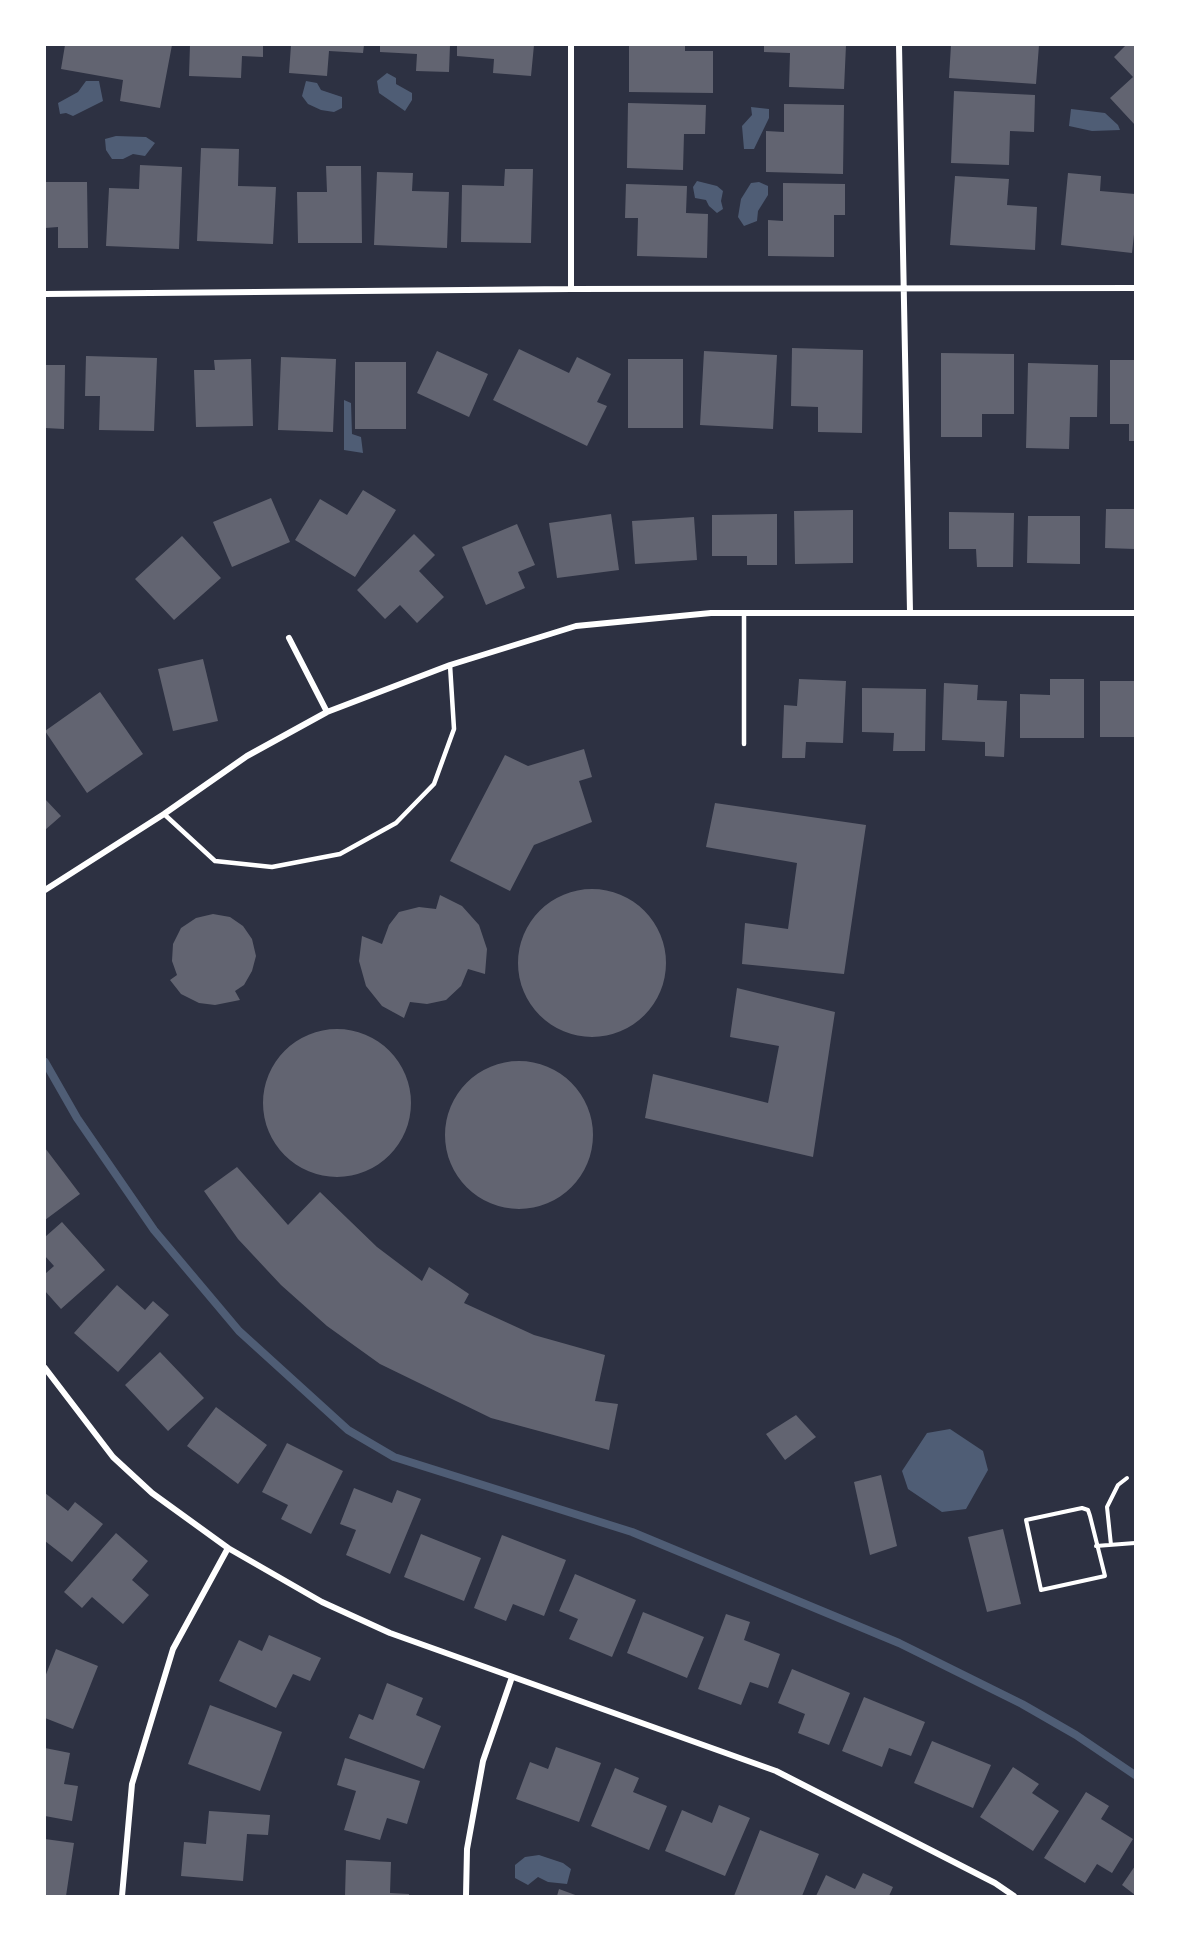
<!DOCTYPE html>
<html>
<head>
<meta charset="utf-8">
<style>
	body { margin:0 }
	#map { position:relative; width:1180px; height:1941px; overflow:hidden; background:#2d3142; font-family:"Source Sans 3",sans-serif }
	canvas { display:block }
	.frame { position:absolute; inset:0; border:46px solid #fff; pointer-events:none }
</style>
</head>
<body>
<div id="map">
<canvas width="1180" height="1941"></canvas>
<div class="frame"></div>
</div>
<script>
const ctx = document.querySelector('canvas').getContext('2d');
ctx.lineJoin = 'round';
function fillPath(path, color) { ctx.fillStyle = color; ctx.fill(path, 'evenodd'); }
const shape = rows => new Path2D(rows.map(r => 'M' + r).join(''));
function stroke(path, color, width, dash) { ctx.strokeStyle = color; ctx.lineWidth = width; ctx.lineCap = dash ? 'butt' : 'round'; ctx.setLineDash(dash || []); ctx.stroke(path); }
fillPath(shape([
	[387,73,396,78,396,84,412,93,412,100,405,111,379,93,377,81],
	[86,81,99,81,103,101,73,116,66,113,60,114,58,103,78,92],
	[306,81,317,83,321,90,342,97,342,108,334,112,321,110,308,104,302,96],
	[751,107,769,109,769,118,754,149,744,149,742,126,752,115],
	[1071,109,1105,113,1118,125,1120,130,1092,131,1069,126],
	[116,136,146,137,155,143,145,156,133,154,123,159,112,159,106,150,105,139],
	[697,181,717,186,723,191,721,201,723,209,717,213,709,206,706,200,695,198,693,187],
	[759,182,768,186,768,195,758,211,757,221,744,226,738,217,741,199,751,183],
	[344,400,351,403,352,434,361,437,363,453,344,450],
	[950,1429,983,1451,988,1470,966,1509,942,1512,908,1489,902,1471,927,1433],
	[539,1855,563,1863,571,1869,567,1884,548,1882,538,1877,528,1885,515,1878,515,1865,525,1857]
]), '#4f5d75');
stroke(shape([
	[45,1062,77,1118,154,1230,239,1331,348,1430,394,1457,632,1532,899,1643,1022,1704,1076,1735,1135,1775]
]), '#4f5d75', 8);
fillPath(shape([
	[65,45,172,45,160,108,120,101,123,80,61,69],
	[190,45,263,45,263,57,242,56,241,78,189,76],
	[291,45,364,45,363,53,329,51,327,76,289,73],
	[380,45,450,45,449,72,416,71,417,54,380,52],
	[457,45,534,45,531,76,493,73,494,59,457,56],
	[629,45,685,45,685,51,713,51,713,93,629,92],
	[764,45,846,45,844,89,789,87,790,53,764,52],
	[951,45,1039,45,1036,84,949,78],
	[1126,45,1135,45,1135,125,1110,98,1133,77,1114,57],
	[954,91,1035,95,1034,132,1010,131,1009,165,951,163],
	[628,103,706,105,705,134,684,134,683,170,627,168],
	[784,104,844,105,843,174,766,172,766,131,784,132],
	[201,148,239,149,238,186,276,187,273,244,197,241],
	[140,165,182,167,179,249,106,246,109,188,139,189],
	[326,166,361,166,362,243,298,243,297,192,327,192],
	[505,169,533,169,531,243,461,242,462,185,504,186],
	[377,172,413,173,412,191,449,192,447,248,374,245],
	[1068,173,1101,176,1100,191,1135,194,1135,225,1132,253,1061,245],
	[955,176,1009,179,1007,205,1037,207,1035,250,950,245],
	[45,182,87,182,88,248,58,248,58,227,45,228],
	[783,183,845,184,845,215,834,215,834,257,768,256,768,220,783,221],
	[626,184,687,186,686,213,708,214,707,258,637,256,638,218,625,218],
	[792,348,863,350,862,433,818,432,818,407,791,406],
	[519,349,569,373,577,357,611,374,597,402,607,406,587,446,493,400],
	[437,351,488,374,469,417,417,393],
	[704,351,777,355,773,429,700,425],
	[941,353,1014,354,1014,414,982,414,982,437,941,437],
	[86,356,157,358,154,431,99,430,100,396,85,396],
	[281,357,336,359,333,432,278,430],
	[251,359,253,426,196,427,194,370,215,370,214,360],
	[628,359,683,359,683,428,628,428],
	[1110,360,1135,360,1135,441,1129,441,1129,424,1110,424],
	[355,362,406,362,406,429,355,429],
	[1028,363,1098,365,1097,417,1070,417,1069,449,1026,448],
	[45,365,65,365,64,429,45,428],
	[363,490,396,510,355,577,295,540,320,499,347,515],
	[271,498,290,542,232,567,213,522],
	[1106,509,1135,509,1135,549,1105,548],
	[853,510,853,563,795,564,794,511],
	[949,512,1014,513,1013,567,977,567,976,549,949,549],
	[611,514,619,570,557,578,549,523],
	[777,514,777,565,747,565,747,556,712,556,712,515],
	[1028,516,1080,516,1080,564,1027,563],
	[694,517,697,560,635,564,632,521],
	[517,524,535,565,518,572,525,588,486,605,462,547],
	[414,534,435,555,419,571,444,597,417,623,400,605,385,619,357,590],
	[182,536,221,578,174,620,135,579],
	[203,659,218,721,173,731,158,669],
	[799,679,846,681,843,743,806,742,805,758,782,758,784,705,797,706],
	[1050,679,1084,679,1084,738,1020,738,1020,694,1050,695],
	[1100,681,1135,681,1135,737,1100,737],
	[944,683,978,685,977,700,1007,701,1004,757,985,756,985,742,942,740],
	[862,688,926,689,925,751,893,751,894,733,862,732],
	[100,692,143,754,87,793,45,731],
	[584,749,592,777,579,781,592,822,534,845,510,891,450,861,505,755,528,766],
	[45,799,61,816,45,830],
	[715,803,866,825,844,974,742,964,745,923,788,929,797,863,706,847],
	'518 963a74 74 0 1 1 148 0a74 74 0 1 1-148 0Z',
	[440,895,462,906,479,925,487,949,485,974,468,969,461,986,446,1000,427,1004,410,1002,404,1018,382,1006,366,986,359,961,362,936,382,944,389,925,399,912,419,907,436,909],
	[213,914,230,917,243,926,252,939,256,956,252,971,244,985,235,991,240,1000,215,1005,199,1003,181,994,170,980,177,975,172,961,173,944,181,928,196,918],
	[737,988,835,1012,813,1157,645,1118,653,1074,768,1103,779,1046,730,1037],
	'263 1103a74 74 0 1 1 148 0a74 74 0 1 1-148 0Z',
	'445 1135a74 74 0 1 1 148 0a74 74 0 1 1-148 0Z',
	[45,1148,80,1194,45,1220],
	[237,1167,288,1225,320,1192,377,1247,422,1281,429,1267,469,1294,464,1303,534,1335,605,1355,595,1401,618,1404,609,1450,491,1418,380,1364,327,1326,281,1285,238,1239,204,1191],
	[62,1222,105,1270,61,1309,45,1291,45,1274,54,1266,45,1256,45,1237],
	[117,1285,145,1310,153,1301,169,1315,118,1372,74,1333],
	[160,1352,204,1398,168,1431,125,1385],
	[216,1407,267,1445,238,1484,187,1446],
	[796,1415,816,1437,785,1460,766,1434],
	[287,1443,343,1471,311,1534,281,1519,288,1505,262,1492],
	[881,1475,897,1546,870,1555,854,1482],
	[354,1488,392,1503,397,1490,421,1499,390,1574,346,1555,356,1530,340,1524],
	[45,1493,68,1511,75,1502,103,1524,72,1562,45,1541],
	[1003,1529,1021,1604,987,1612,968,1537],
	[116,1533,148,1561,132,1580,149,1595,123,1624,92,1597,82,1608,64,1592],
	[421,1534,481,1558,464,1601,404,1577],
	[502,1535,566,1560,544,1616,513,1604,506,1621,474,1608],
	[575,1574,636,1600,612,1657,569,1639,578,1619,559,1611],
	[643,1612,704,1637,687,1678,627,1653],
	[726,1614,750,1622,744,1640,780,1654,768,1688,750,1682,741,1705,698,1689],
	[269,1635,321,1658,310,1681,293,1674,276,1708,219,1681,239,1640,262,1651],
	[56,1649,98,1666,73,1729,45,1718,45,1677],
	[792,1669,850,1693,829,1745,798,1733,805,1714,778,1703],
	[387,1683,423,1698,416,1715,441,1726,424,1769,349,1738,359,1714,373,1720],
	[864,1697,925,1722,911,1756,889,1748,882,1767,842,1751],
	[210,1705,282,1732,260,1791,188,1764],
	[932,1741,991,1765,973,1808,914,1783],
	[556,1747,601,1763,579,1822,516,1799,530,1762,548,1769],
	[45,1748,70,1753,64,1784,78,1786,72,1821,45,1816],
	[345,1758,420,1781,407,1824,387,1818,380,1840,344,1830,356,1791,337,1785],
	[1013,1767,1039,1784,1032,1793,1059,1811,1033,1851,980,1817],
	[615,1768,639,1778,633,1792,667,1806,649,1850,591,1826],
	[1086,1792,1109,1806,1101,1819,1133,1839,1112,1873,1097,1864,1085,1883,1044,1858],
	[719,1805,750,1818,725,1876,665,1851,682,1810,712,1823],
	[209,1811,270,1815,268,1835,247,1834,243,1881,181,1876,184,1842,206,1844],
	[760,1830,819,1854,802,1896,734,1896],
	[45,1839,74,1843,66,1896,45,1896],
	[346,1860,391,1862,390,1893,409,1894,409,1896,345,1896],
	[1135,1866,1135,1895,1122,1885],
	[863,1873,893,1887,889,1896,816,1896,826,1875,855,1889],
	[559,1889,578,1896,557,1896]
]), '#626471');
stroke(shape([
	[1082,1508,1088,1510,1090,1516,1105,1576,1041,1590,1026,1520,1082,1508],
	[1111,1545,1107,1507,1118,1485,1127,1478],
	[1096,1546,1135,1543]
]), '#fff', 4);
stroke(shape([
	[744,613,744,744],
	[164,814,215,861,272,867,340,854,396,823,434,784,454,729,450,665]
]), '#fff', 4.5);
stroke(shape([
	[899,45,910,612],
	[571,289,571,45],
	[45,294,571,289,1135,288],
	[289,638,327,712],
	[45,890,164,814,247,756,327,712,450,665,576,626,711,613,1135,613],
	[45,1368,113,1457,152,1493,228,1548,322,1602,390,1633,776,1771,995,1883,1014,1896],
	[122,1896,132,1784,173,1649,228,1548],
	[466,1896,467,1849,483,1761,512,1677]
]), '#fff', 6);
</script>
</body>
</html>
